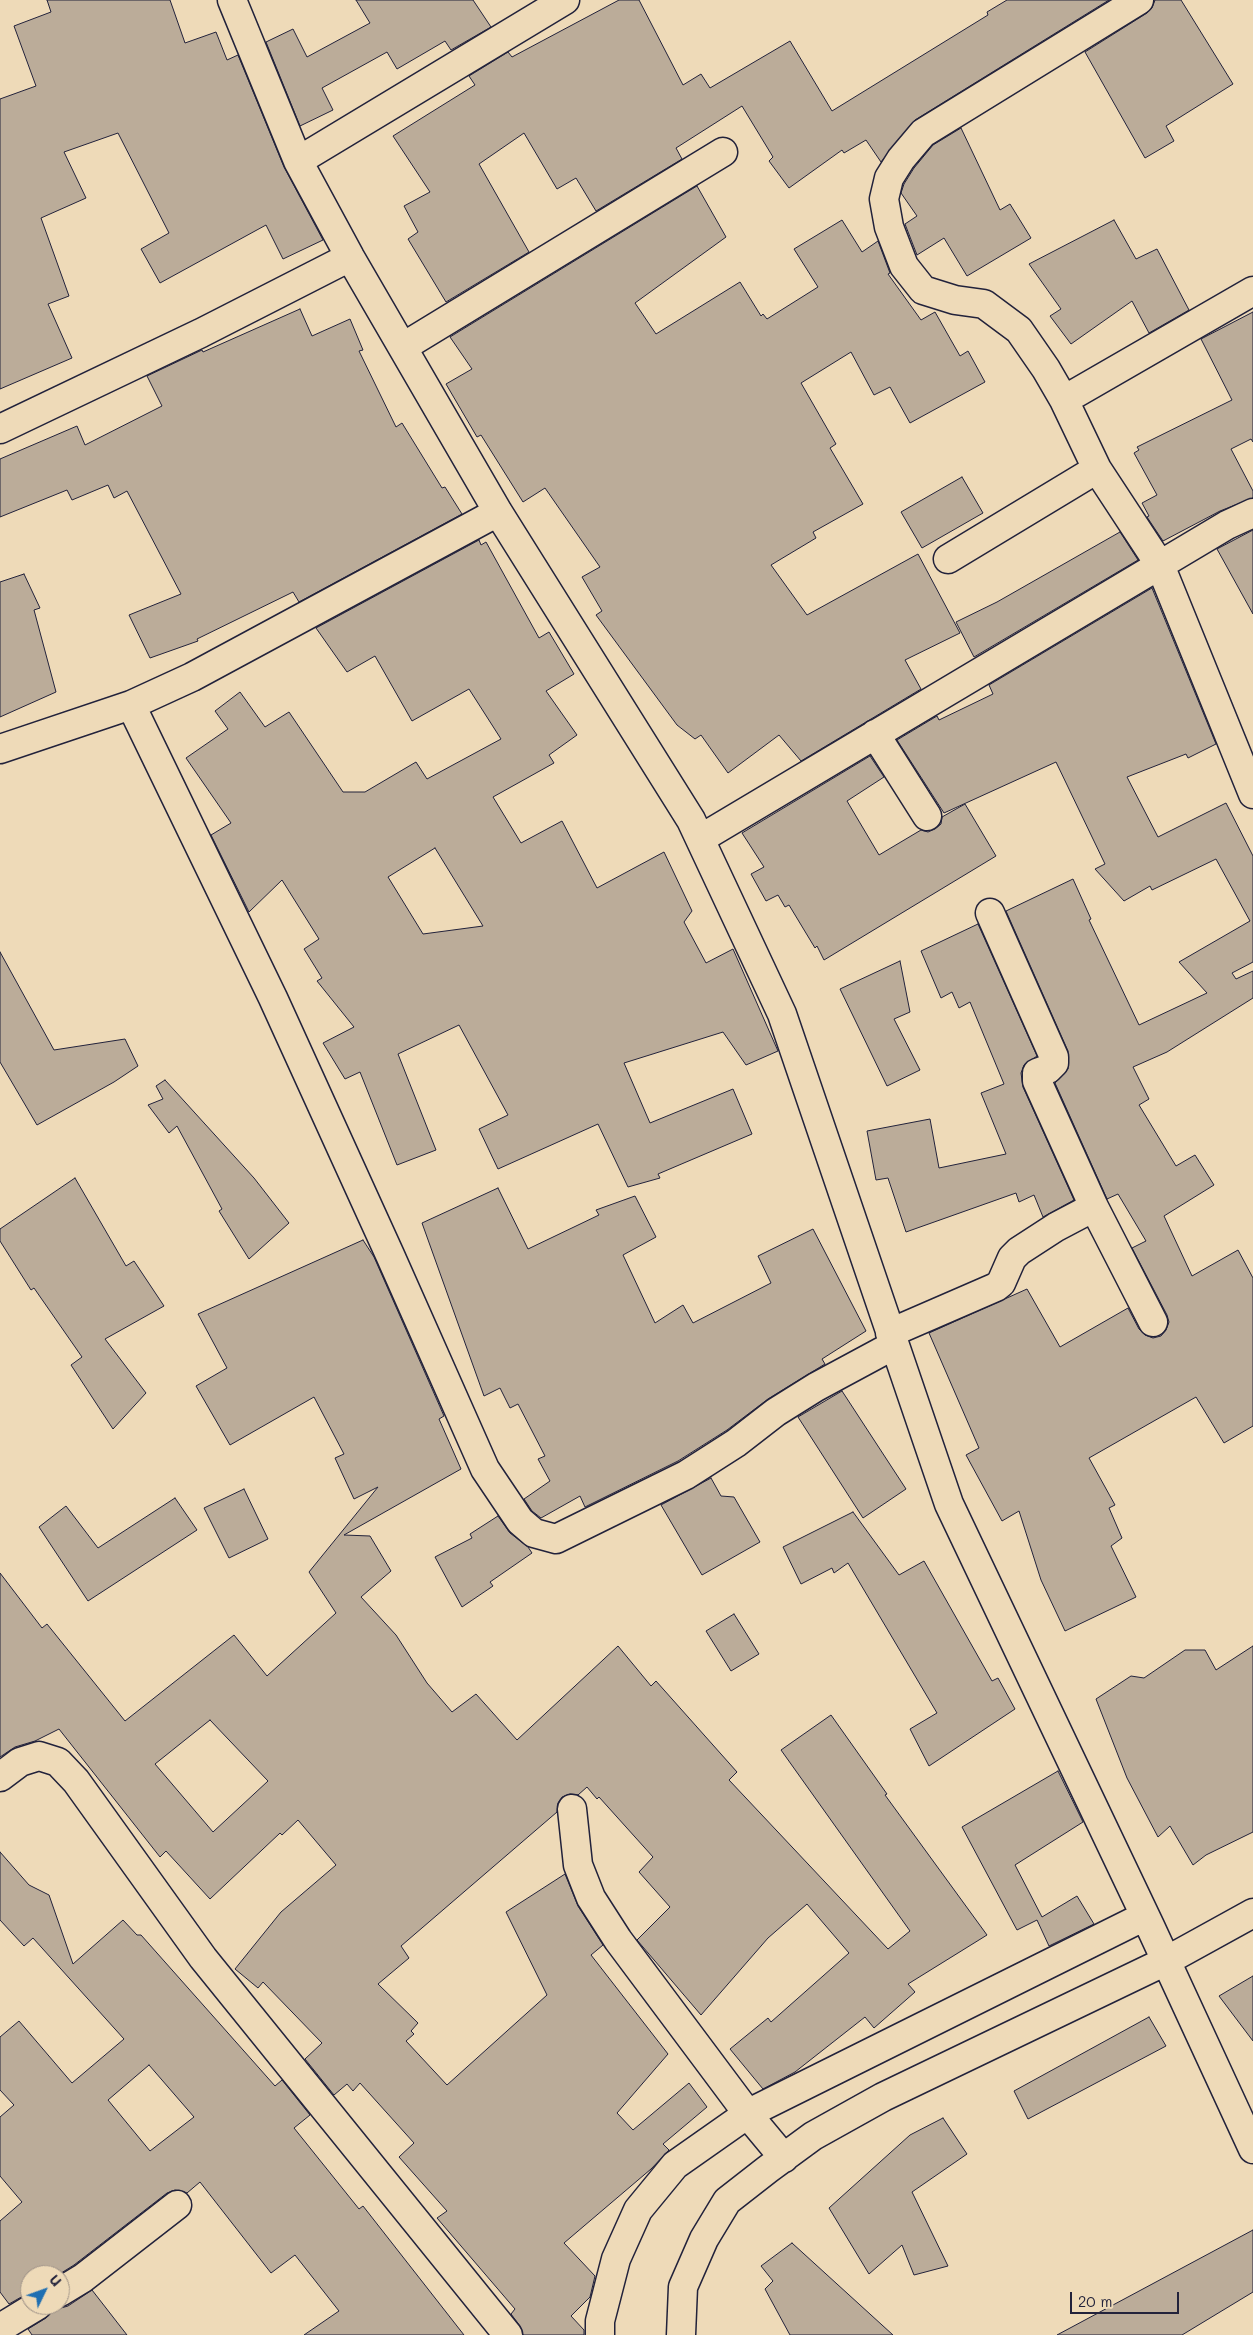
<!DOCTYPE html>
<html>
<head>
<meta charset="utf-8">
<style>
	body { margin:0 }
	#map { position:relative; width:1253px; height:2335px; overflow:hidden; background:#eedab8; font-family:Mali,sans-serif }
	canvas { display:block }
	.north { position:absolute; left:20px; top:2265px; width:50px; height:50px; box-sizing:border-box; background:#eedab8; border:1px solid #9c9086; border-radius:50%; rotate:48deg; font-size:14px; font-weight:700; line-height:20px; text-align:center; color:#22223b }
	.north::after { content:''; display:block; margin:auto; width:18px; height:22px; background:#1f6fb2; clip-path:polygon(50% 0,100% 100%,50% 72%,0 100%) }
	.scale { position:absolute; left:1070px; top:2292px; width:109px; height:22px; box-sizing:border-box; border:2px solid #22223b; border-top:0; padding-left:6px; font-size:15px; line-height:18px; white-space:nowrap; color:#22223b; -webkit-text-stroke:4px #eedab8; paint-order:stroke }
</style>
</head>
<body>
<div id="map">
<canvas width="1253" height="2335"></canvas>
<div class="north">U</div>
<div class="scale">20 m</div>
</div>
<script>
const ctx = document.querySelector('canvas').getContext('2d');
ctx.lineJoin = 'round';
function fillPath(path, color) { ctx.fillStyle = color; ctx.fill(path, 'evenodd'); }
const shape = rows => new Path2D(rows.map(r => 'M' + r).join(''));
function stroke(path, color, width, dash) { ctx.strokeStyle = color; ctx.lineWidth = width; ctx.lineCap = dash ? 'butt' : 'round'; ctx.setLineDash(dash || []); ctx.stroke(path); }
const building = shape([
	[47,0,170,0,185,43,216,32,227,60,238,55,284,167,323,240,283,259,266,225,160,283,141,249,169,233,118,133,64,152,86,198,41,218,69,296,48,304,72,358,0,389,0,99,36,86,14,26,51,12,47,0],
	[356,0,473,0,491,27,451,50,445,41,397,69,387,52,322,88,333,110,300,126,266,42,293,29,307,57,370,23,356,0],
	[619,0,639,0,683,85,701,74,710,88,790,41,832,111,988,15,987,12,1007,0,1109,0,915,120,881,162,866,140,844,153,842,150,789,188,769,161,773,157,742,106,676,148,682,159,596,211,576,178,557,189,524,133,479,164,529,252,446,302,408,239,418,232,404,206,430,192,393,136,475,85,469,76,508,52,512,57,619,0],
	[1155,0,1181,0,1233,84,1166,126,1174,141,1145,158,1085,52,1147,13,1152,8,1155,0],
	[961,128,1000,210,1010,204,1031,238,967,276,944,238,917,255,905,224,917,216,901,193,904,184,914,168,933,145,961,128],
	[697,186,726,237,635,303,656,334,740,282,761,316,763,314,767,319,818,287,794,249,842,220,862,252,878,241,890,273,888,274,921,320,935,312,960,356,968,351,985,382,910,423,890,387,874,395,851,352,801,383,836,444,830,448,863,504,813,532,816,538,771,565,807,615,918,554,960,633,905,660,921,689,801,761,779,735,728,773,701,735,695,739,677,725,596,615,602,611,582,577,600,567,545,488,523,502,481,435,477,437,446,384,472,369,450,337,697,186],
	[1114,220,1136,259,1157,249,1189,310,1149,333,1132,301,1071,344,1050,316,1061,309,1029,264,1114,220],
	[300,309,312,336,350,319,363,350,359,351,396,427,402,423,442,488,445,487,462,514,299,602,293,592,197,639,198,641,150,658,129,615,181,594,127,491,114,498,108,485,72,500,67,490,0,517,0,459,77,426,85,445,162,406,147,376,202,350,203,352,300,309],
	[1253,312,1253,442,1251,439,1231,449,1253,491,1253,498,1220,511,1163,541,1147,517,1149,516,1142,503,1157,495,1134,453,1139,450,1137,447,1232,400,1201,339,1253,312],
	[962,477,983,513,922,548,901,512,962,477],
	[1253,530,1253,614,1217,549,1253,530],
	[1120,532,1138,560,974,657,956,622,997,602,1120,532],
	[479,540,481,545,486,542,539,638,549,632,574,674,546,691,577,735,549,755,554,763,493,797,521,843,562,821,597,888,664,852,692,911,684,922,706,963,733,949,778,1051,746,1065,723,1032,624,1063,650,1123,733,1089,752,1134,658,1174,660,1178,628,1187,598,1124,498,1169,479,1129,508,1115,459,1025,398,1054,436,1150,397,1165,360,1072,345,1079,323,1043,354,1027,317,981,322,978,304,949,319,939,282,880,249,912,211,835,231,823,186,758,228,729,215,711,240,692,265,727,289,712,343,792,365,792,416,762,427,779,501,739,469,689,412,721,375,656,347,672,316,628,479,540],
	[435,848,483,926,423,934,388,877,435,848],
	[24,574,40,608,34,610,56,692,0,717,0,582,24,574],
	[1152,588,1216,744,1188,758,1186,754,1127,777,1158,837,1226,803,1253,856,1253,962,1232,973,1236,979,1253,971,1253,998,1167,1052,1133,1067,1149,1099,1139,1105,1176,1166,1195,1155,1214,1185,1164,1216,1192,1276,1238,1250,1253,1278,1253,1426,1224,1443,1196,1397,1089,1458,1115,1505,1109,1508,1122,1538,1111,1546,1136,1597,1065,1631,1041,1580,1019,1511,1002,1521,966,1455,979,1448,929,1333,1027,1289,1060,1347,1128,1308,1139,1329,1145,1335,1153,1338,1161,1336,1166,1330,1169,1322,1167,1315,1132,1248,1146,1241,1118,1194,1107,1199,1055,1083,1068,1069,1068,1051,1006,911,1073,879,1091,919,1089,920,1139,1025,1207,993,1179,962,1250,921,1216,859,1152,890,1150,886,1124,901,1095,869,1105,864,1056,762,944,813,897,740,937,716,939,720,993,694,989,685,1152,588],
	[870,756,884,777,847,801,879,855,921,830,928,832,935,829,941,824,942,817,965,804,996,856,824,960,817,946,815,948,789,905,785,907,778,895,766,901,751,874,764,867,742,833,870,756],
	[978,924,1037,1056,1024,1065,1021,1073,1023,1087,1074,1200,1043,1217,1034,1195,1019,1202,1016,1193,906,1232,888,1178,876,1180,867,1131,930,1119,939,1168,1006,1154,981,1093,1004,1084,970,1002,959,1008,952,992,941,998,921,951,978,924],
	[0,952,54,1050,125,1039,138,1066,114,1082,37,1125,0,1062,0,952],
	[900,961,910,1012,894,1019,920,1070,887,1086,840,989,900,961],
	[165,1080,254,1178,289,1223,249,1259,219,1211,222,1209,177,1126,169,1133,148,1105,163,1099,156,1086,165,1080],
	[75,1178,126,1266,134,1261,164,1306,105,1339,146,1393,113,1429,71,1365,82,1357,34,1288,31,1290,0,1241,0,1229,75,1178],
	[498,1188,528,1249,599,1215,596,1210,635,1196,656,1237,623,1255,655,1323,683,1305,693,1323,771,1283,758,1256,813,1229,866,1331,822,1359,825,1364,768,1399,727,1430,678,1461,585,1507,580,1496,541,1518,532,1511,524,1499,550,1481,538,1459,545,1456,518,1404,510,1408,500,1388,484,1396,422,1223,498,1188],
	[363,1240,374,1257,444,1416,439,1419,461,1469,344,1535,370,1536,391,1571,361,1597,396,1635,427,1683,452,1712,476,1694,517,1740,618,1646,651,1686,656,1681,737,1772,729,1780,888,1949,910,1931,781,1750,831,1715,887,1794,885,1795,987,1935,908,1984,915,1992,874,2028,865,2017,795,2072,763,2089,730,2049,768,2018,771,2022,849,1953,807,1904,768,1938,701,2015,637,1940,670,1907,639,1872,653,1857,599,1797,597,1799,587,1787,578,1795,570,1794,562,1797,558,1803,557,1812,401,1946,409,1958,378,1984,418,2023,411,2031,414,2034,406,2041,447,2085,547,1995,506,1912,565,1874,578,1906,603,1945,591,1955,668,2054,617,2113,633,2130,689,2083,707,2107,663,2144,669,2150,651,2169,564,2243,595,2276,590,2297,571,2316,584,2330,584,2335,523,2335,520,2326,511,2314,515,2309,437,2218,447,2211,399,2157,414,2143,360,2083,353,2091,347,2084,334,2095,305,2059,322,2043,263,1982,258,1988,235,1969,281,1912,336,1865,298,1820,282,1835,280,1833,210,1899,166,1851,160,1857,59,1729,35,1741,15,1747,0,1757,0,1573,42,1628,47,1624,125,1721,234,1635,267,1676,336,1613,309,1572,378,1487,354,1499,335,1458,344,1454,314,1397,230,1445,196,1386,227,1368,198,1314,363,1240],
	[210,1720,268,1781,213,1832,155,1764,210,1720],
	[842,1391,906,1489,863,1518,798,1417,842,1391],
	[711,1478,721,1496,734,1497,760,1542,702,1575,661,1505,711,1478],
	[244,1489,268,1539,229,1558,204,1508,244,1489],
	[175,1498,197,1530,88,1601,39,1527,66,1506,98,1548,175,1498],
	[853,1512,899,1575,924,1561,992,1681,998,1678,1015,1709,929,1766,910,1729,937,1713,848,1563,834,1573,832,1568,801,1584,783,1547,853,1512],
	[498,1516,510,1533,528,1547,532,1553,490,1582,493,1586,462,1607,435,1557,472,1538,470,1534,498,1516],
	[734,1614,759,1654,731,1671,706,1631,734,1614],
	[1253,1646,1253,1832,1206,1855,1193,1865,1170,1826,1158,1837,1127,1778,1096,1699,1131,1676,1144,1678,1185,1650,1205,1650,1216,1670,1253,1646],
	[1058,1771,1083,1822,1015,1865,1042,1917,1077,1896,1094,1924,1049,1946,1037,1920,1017,1930,962,1827,1058,1771],
	[0,1852,29,1885,49,1895,73,1964,123,1920,137,1935,141,1935,275,2086,282,2080,310,2115,294,2128,359,2209,363,2206,464,2335,304,2335,339,2311,295,2255,271,2273,200,2182,187,2193,175,2190,167,2193,74,2265,58,2275,30,2275,30,2292,9,2304,0,2292,0,2221,22,2202,0,2176,0,2117,14,2105,0,2090,0,2037,19,2021,72,2083,124,2039,33,1938,24,1946,0,1920,0,1852],
	[149,2065,194,2117,150,2151,108,2100,149,2065],
	[1253,1976,1253,2041,1219,1996,1253,1976],
	[1149,2017,1166,2046,1028,2119,1014,2091,1149,2017],
	[943,2118,967,2154,912,2192,948,2266,914,2275,902,2245,869,2274,829,2208,910,2135,943,2118],
	[1253,2230,1253,2292,1182,2335,1057,2335,1253,2230],
	[792,2243,893,2335,790,2335,765,2289,773,2281,761,2266,792,2243],
	[92,2290,127,2335,32,2335,28,2329,46,2318,51,2313,53,2306,61,2308,68,2306,92,2290]
]);
fillPath(building, '#bbac99');
stroke(building, '#22223b', 1);
const street = shape([
	[232,0,298,161,350,257,498,512,691,820,782,1014,949,1504,1150,1926,1253,2149],
	[1139,0,923,133,901,159,889,178,884,199,889,227,904,266,923,290,955,300,984,304,1019,330,1046,369,1064,400,1097,469,1160,565,1253,794],
	[298,161,565,0],
	[403,347,723,152],
	[1064,400,1253,291],
	[0,429,201,333,350,257],
	[948,559,1097,469],
	[131,705,273,998,390,1255,485,1469,520,1521,534,1533,556,1539,686,1475,736,1443,776,1412,816,1387,894,1345],
	[875,734,927,816],
	[0,749,131,705,192,677,498,512],
	[700,839,1227,525,1253,513],
	[990,913,1054,1057,1054,1063,1048,1069,1037,1073,1037,1081,1094,1207,1153,1322],
	[890,1333,996,1287,1001,1283,1012,1258,1019,1251,1056,1227,1094,1207],
	[0,1777,20,1762,39,1756,58,1762,76,1781,203,1958,508,2335],
	[572,1809,578,1865,591,1898,618,1940,754,2122,784,2158],
	[60,2292,83,2278,177,2205],
	[0,2328,38,2305],
	[600,2335,600,2321,616,2259,638,2210,675,2165,749,2113,1145,1916],
	[681,2335,683,2287,704,2239,727,2201,768,2169,813,2136,883,2097,1166,1961,1253,1913]
]);
stroke(street, '#22223b', 31);
stroke(street, '#eedab8', 28);
</script>
</body>
</html>
